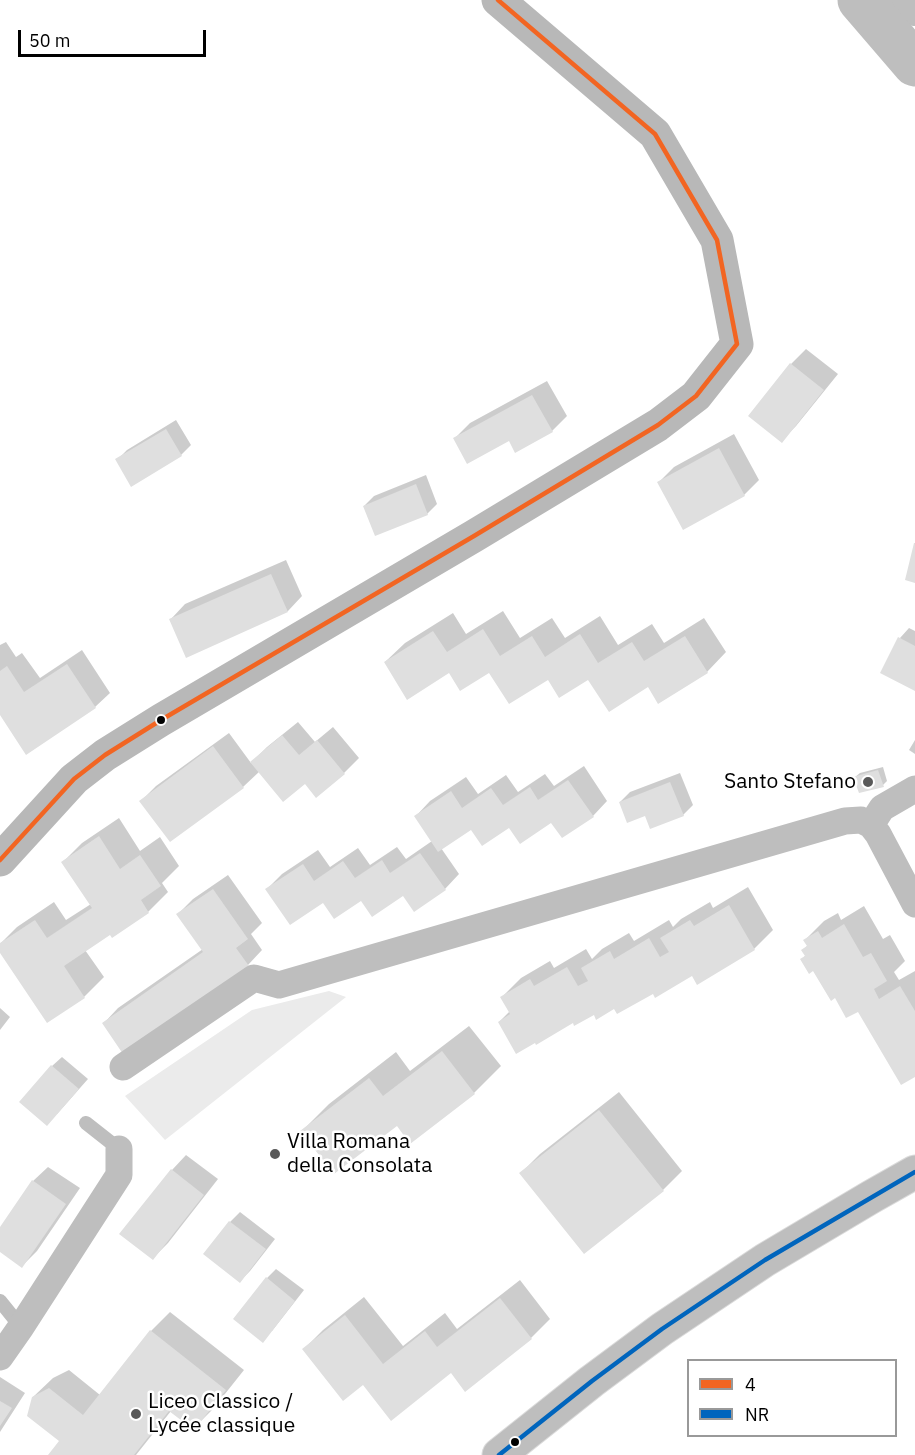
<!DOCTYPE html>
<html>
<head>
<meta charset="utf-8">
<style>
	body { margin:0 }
	#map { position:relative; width:915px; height:1455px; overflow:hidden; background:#fff; font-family:"IBM Plex Sans",sans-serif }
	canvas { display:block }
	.legend { position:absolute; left:687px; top:1359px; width:210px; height:78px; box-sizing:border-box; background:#fff; border:2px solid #999; margin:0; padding:8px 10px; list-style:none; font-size:18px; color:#000 }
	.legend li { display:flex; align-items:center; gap:12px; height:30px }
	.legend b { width:30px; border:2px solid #999 }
	.scale { position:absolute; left:18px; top:30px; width:188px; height:27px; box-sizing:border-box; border:3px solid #000; border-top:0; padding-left:8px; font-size:18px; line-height:21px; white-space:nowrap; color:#000; -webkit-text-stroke:4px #fff; paint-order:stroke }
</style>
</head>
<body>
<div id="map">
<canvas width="915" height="1455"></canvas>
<ul class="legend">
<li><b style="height:8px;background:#f26522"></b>4</li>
<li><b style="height:8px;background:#0065bd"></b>NR</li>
</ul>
<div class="scale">50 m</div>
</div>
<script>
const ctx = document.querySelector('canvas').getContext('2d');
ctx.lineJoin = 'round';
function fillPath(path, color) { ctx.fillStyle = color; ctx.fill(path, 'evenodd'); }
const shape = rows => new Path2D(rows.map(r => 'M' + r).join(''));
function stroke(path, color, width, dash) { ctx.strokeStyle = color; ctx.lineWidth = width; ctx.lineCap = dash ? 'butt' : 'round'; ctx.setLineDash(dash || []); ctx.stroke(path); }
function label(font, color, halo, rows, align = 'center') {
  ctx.font = font + ' "IBM Plex Sans",sans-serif'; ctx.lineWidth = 5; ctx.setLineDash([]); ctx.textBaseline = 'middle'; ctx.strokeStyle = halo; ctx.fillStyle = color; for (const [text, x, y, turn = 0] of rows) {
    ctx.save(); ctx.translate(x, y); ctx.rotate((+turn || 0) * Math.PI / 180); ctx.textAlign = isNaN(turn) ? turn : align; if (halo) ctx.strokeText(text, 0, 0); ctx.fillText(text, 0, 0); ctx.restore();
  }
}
fillPath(shape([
	[329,991,346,997,165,1140,125,1096,252,1010]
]), '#ebebeb');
fillPath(shape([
	[806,349,838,374,796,426,781,441,791,364],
	[547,381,567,416,552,431,509,439,455,438,470,423],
	[176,420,191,445,181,455,132,484,117,460,127,450],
	[734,434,759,480,744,495,684,528,659,482,674,467],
	[426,475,437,504,427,514,364,506,374,496],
	[286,560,302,596,288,611,171,619,185,604],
	[503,611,520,638,552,618,565,638,600,616,618,645,652,624,664,643,704,618,726,652,707,672,589,677,548,677,490,671,450,671,385,662,405,643,453,613,466,634],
	[909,628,915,631,915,689,900,638],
	[6,642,16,657,22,653,40,678,82,650,110,693,95,707,0,712,0,645],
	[298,722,315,742,333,727,359,758,344,773,316,796,305,782,260,771,243,787,141,801,156,786,229,733,251,763,267,747],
	[915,740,915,754,909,750],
	[584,766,607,801,593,816,510,826,472,828,441,848,459,874,445,889,361,899,324,900,267,889,282,874,318,850,330,867,358,848,370,865,397,847,406,859,432,841,416,816,430,801,466,777,478,794,506,775,518,792,545,774,554,786],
	[883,767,887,781,883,785,855,777,860,773],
	[680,773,693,805,683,815,646,814,620,802,630,792],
	[119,818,140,851,160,837,179,866,162,883,168,892,148,912,112,936,110,933,85,950,104,977,84,997,48,1021,0,950,0,944,17,927,54,902,66,920,91,904,63,862,82,843],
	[228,875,262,923,251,934,262,950,248,965,104,1023,118,1008,203,949,178,914,193,899],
	[748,887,773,930,754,949,615,1007,573,1021,499,1022,510,1011,502,997,521,978,550,961,554,968,586,949,592,959,602,949,629,933,634,941,669,920,673,927,681,919,710,902,713,908],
	[864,906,883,939,890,935,905,961,894,972,899,980,915,971,915,1075,859,1010,835,996,814,969,802,959,806,955,803,950,808,945,805,940,824,921,838,913,841,920],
	[0,1008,10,1017,0,1030],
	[469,1026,501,1066,474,1093,411,1141,397,1123,302,1131,329,1104,396,1052,410,1071],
	[62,1057,88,1079,57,1114,52,1066],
	[619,1092,682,1171,663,1190,521,1173,540,1154],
	[186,1155,218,1179,168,1243,153,1258,172,1170],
	[48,1167,80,1188,37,1251,22,1266,0,1250,0,1230,33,1181],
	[240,1212,275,1239,250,1271,240,1281,205,1254,230,1222],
	[276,1269,304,1290,272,1331,267,1278],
	[520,1280,550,1319,531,1338,451,1371,363,1383,304,1349,323,1330,364,1297,403,1346,445,1313,457,1329],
	[170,1312,244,1370,213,1409,194,1428,171,1411,136,1455,49,1455,61,1441,33,1397,53,1378,69,1370,100,1395,151,1331],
	[0,1377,25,1393,0,1432]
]), '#0003');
stroke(shape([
	[873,0,915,13]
]), '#bebebe', 26);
stroke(shape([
	[860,0,915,64]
]), '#bebebe', 45);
fillPath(shape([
	[790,363,824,390,782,443,748,416],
	[532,395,553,432,515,453,509,441,467,464,453,438],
	[166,429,182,456,131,487,115,459],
	[719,448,745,496,683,530,657,482],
	[416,484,428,515,375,536,363,506],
	[914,543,915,543,915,583,905,580],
	[271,574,288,612,186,658,169,619],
	[483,629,500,656,532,636,545,657,580,634,598,663,632,642,644,661,685,636,708,673,658,704,648,687,609,712,588,680,559,698,548,680,509,704,489,673,460,691,449,673,407,700,384,662,433,631,447,652],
	[898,637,915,646,915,691,880,673],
	[67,664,96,708,26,755,0,715,0,671,7,666,24,692],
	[282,735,299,755,317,740,345,774,316,798,305,784,283,802,250,762],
	[213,746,244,788,170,842,139,801],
	[878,770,884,787,859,793,853,777],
	[568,780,594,817,562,838,551,823,520,844,509,828,482,846,471,830,438,852,414,816,451,791,462,808,491,788,503,805,530,787,538,800],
	[670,782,684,816,650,829,645,816,627,823,619,802],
	[99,836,120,869,140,855,161,886,141,900,149,913,112,938,110,935,64,966,85,998,47,1023,0,953,0,943,35,920,47,938,92,908,61,862],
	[420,853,446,890,414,912,403,896,372,917,361,901,334,919,323,903,290,925,265,889,303,864,314,881,343,861,355,878,382,860,390,873],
	[213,889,248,939,236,948,249,966,123,1054,102,1023,203,952,176,914],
	[729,905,755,950,697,985,692,976,655,998,653,994,617,1014,614,1009,596,1020,594,1015,574,1026,573,1023,536,1045,535,1043,516,1054,498,1022,510,1014,500,997,530,979,534,986,567,967,578,986,588,981,581,968,610,951,614,959,649,938,660,957,669,952,660,938,690,920,694,926],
	[844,924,863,957,871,953,887,981,874,989,879,999,900,986,915,1011,915,1077,901,1085,858,1012,846,1018,835,998,831,1001,813,971,809,974,800,959,805,956,801,950,807,946,803,940,818,931,822,938],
	[442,1051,475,1094,410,1144,397,1126,334,1174,300,1131,369,1078,383,1096],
	[51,1065,79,1089,47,1126,19,1102],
	[599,1110,664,1191,584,1254,519,1173],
	[171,1169,204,1195,153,1260,119,1234],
	[32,1180,66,1204,22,1268,0,1252,0,1227],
	[229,1221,266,1249,240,1283,203,1254],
	[266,1277,295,1301,263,1343,233,1319],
	[500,1298,532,1339,465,1392,451,1373,391,1421,363,1385,343,1401,302,1349,345,1315,383,1364,425,1331,437,1347],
	[150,1330,226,1390,194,1430,169,1411,134,1455,48,1455,59,1441,27,1416,32,1397,49,1388,83,1415],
	[0,1401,12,1408,0,1426]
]), '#dfdfdf');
const primary = shape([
	[499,1455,592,1381,662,1329,765,1260,871,1197,915,1172]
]);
stroke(primary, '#dbdbdb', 35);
stroke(shape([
	[86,1123,119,1149],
	[0,1301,21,1327]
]), '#bebebe', 14);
stroke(shape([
	[871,825,882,808,915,789],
	[123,1067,254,978,279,985,845,821,861,820,871,825,878,834,915,904],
	[0,1357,21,1327,119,1175,119,1149]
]), '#bebebe', 27);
stroke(shape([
	[0,860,74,779,105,755,161,720,474,536,658,425,696,396,737,344,717,240,655,134,498,0]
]), '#b8b8b8', 33);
stroke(primary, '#bebebe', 33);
stroke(shape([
	[0,860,74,779,105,755,161,720,474,536,658,425,696,396,737,344,717,240,655,134,498,0]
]), '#f26522', 4.5);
stroke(shape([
	[499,1455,592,1381,662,1329,765,1260,915,1172]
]), '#0065bd', 4.5);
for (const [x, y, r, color] of [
	[161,720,5,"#000"],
	[868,782,6,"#595959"],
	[275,1154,6,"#595959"],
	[136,1414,6,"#595959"],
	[515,1442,5,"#000"]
]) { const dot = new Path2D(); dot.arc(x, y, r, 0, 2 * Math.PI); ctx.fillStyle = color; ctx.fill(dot); stroke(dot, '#fff', 2); }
label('21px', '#000', '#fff', [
	["Santo Stefano",856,782,"right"],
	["Villa Romana",287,1142],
	["della Consolata",287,1166],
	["Liceo Classico /",148,1402],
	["Lycée classique",148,1426]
], 'left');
</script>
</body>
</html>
